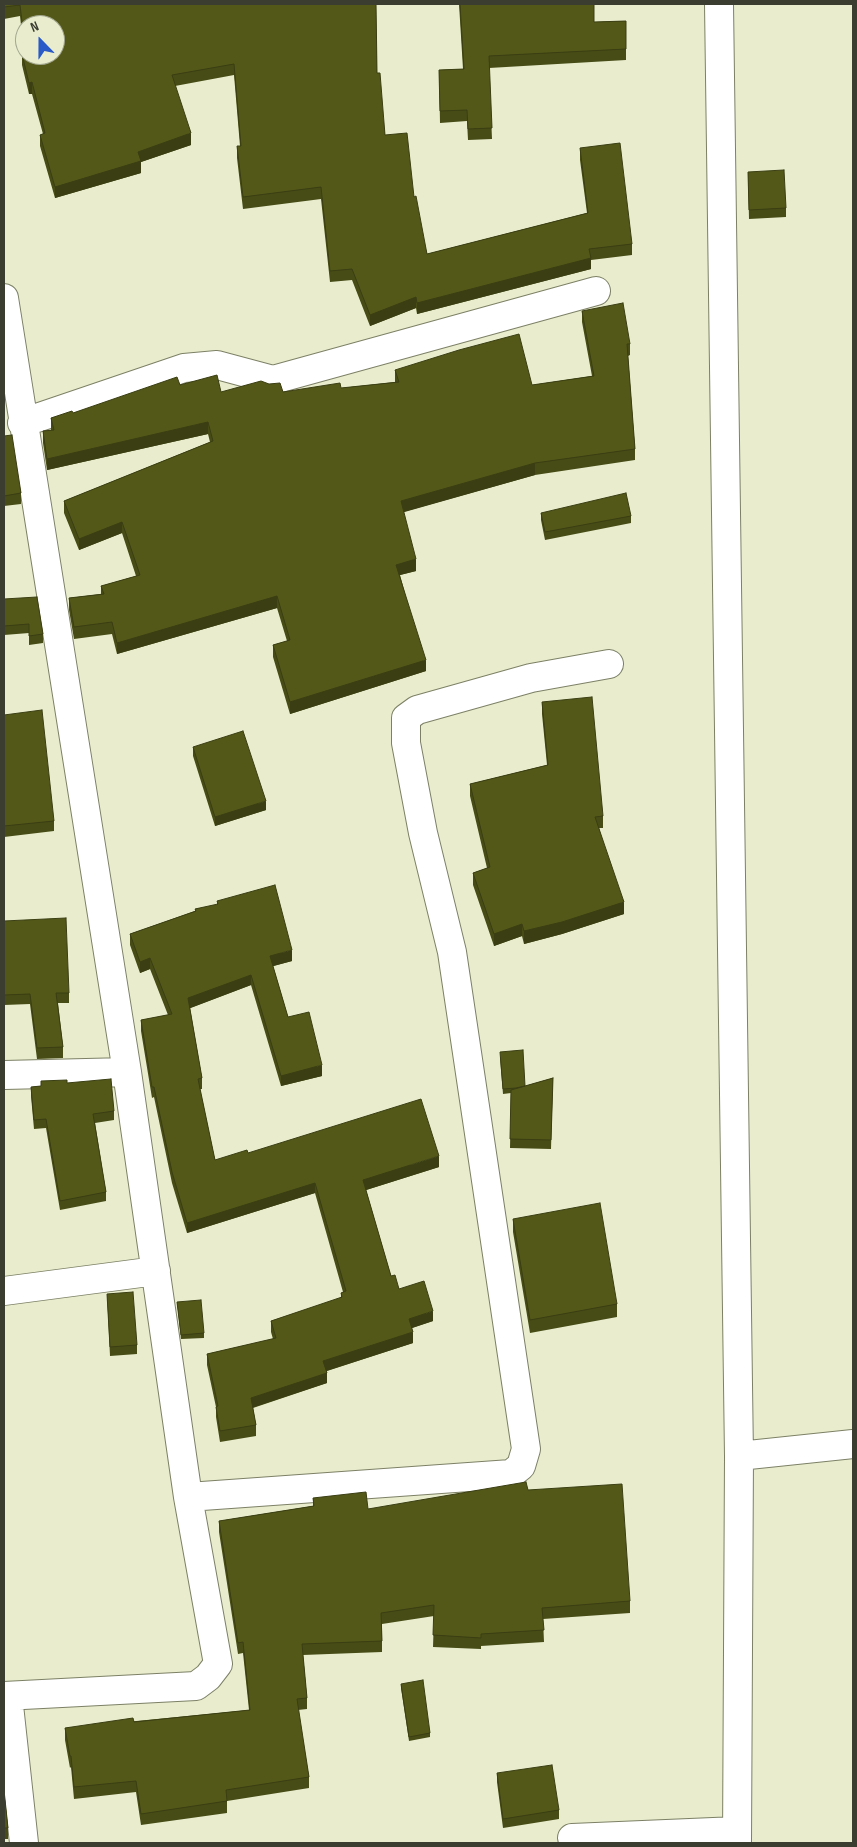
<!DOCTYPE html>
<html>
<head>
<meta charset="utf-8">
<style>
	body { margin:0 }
	#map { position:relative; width:857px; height:1847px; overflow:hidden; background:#e9edce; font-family:"Sofia Sans Condensed",sans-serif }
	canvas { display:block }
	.frame { position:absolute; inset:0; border:5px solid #3b3d31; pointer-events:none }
	.north { position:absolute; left:15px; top:15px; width:50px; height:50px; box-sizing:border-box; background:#e9edce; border:1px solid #a3a78f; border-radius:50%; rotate:338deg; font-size:14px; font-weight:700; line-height:20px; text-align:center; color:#3b3d31 }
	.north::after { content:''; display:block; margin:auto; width:18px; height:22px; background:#295ac8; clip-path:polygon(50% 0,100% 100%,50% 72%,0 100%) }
</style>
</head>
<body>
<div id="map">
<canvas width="857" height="1847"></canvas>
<div class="frame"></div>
<div class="north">N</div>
</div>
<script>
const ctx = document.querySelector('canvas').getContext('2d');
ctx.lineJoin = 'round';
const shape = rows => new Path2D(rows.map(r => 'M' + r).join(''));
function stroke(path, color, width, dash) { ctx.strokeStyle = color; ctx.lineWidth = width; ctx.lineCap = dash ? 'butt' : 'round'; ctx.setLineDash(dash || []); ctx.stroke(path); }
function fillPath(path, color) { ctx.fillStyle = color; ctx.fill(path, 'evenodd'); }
const minor = shape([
	[719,4,739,1456,737,1843],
	[4,298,127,1072,188,1497,218,1664,208,1677,196,1686,4,1696],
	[22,423,184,368,217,365,273,380,596,291],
	[4,1075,127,1072],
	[4,1291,156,1271],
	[739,1456,853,1444],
	[188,1497,511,1474,521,1466,526,1449,452,952,423,833,406,743,406,718,417,710,531,678,609,664],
	[8,1696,24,1843],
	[572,1838,737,1831]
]);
stroke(minor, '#7d8065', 30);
stroke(minor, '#fff', 28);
fillPath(shape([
	[4,4,376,4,377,73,385,135,414,197,427,254,587,213,580,160,580,148,632,244,632,255,591,260,591,269,417,314,416,308,370,326,352,280,330,282,321,199,243,209,237,158,237,146,240,146,234,75,175,86,191,145,141,162,141,173,55,198,40,146,40,135,43,134,32,94,29,94,22,65,22,54,24,53,20,16,4,19],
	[25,25,55,55,25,55],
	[459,4,594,4,594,22,626,21,626,60,489,68,492,139,468,140,467,121,440,123,439,70,463,69],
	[748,172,786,208,786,217,749,219],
	[582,311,630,344,630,355,628,356,635,449,635,460,535,475,403,512,416,571,400,575,426,671,290,714,273,657,273,645,287,641,277,608,117,654,112,634,74,639,69,610,69,598,101,594,101,586,136,576,122,533,79,550,64,513,64,501,210,442,208,434,47,470,43,443,43,431,51,430,51,418,73,413,180,385,221,392,283,392,341,388,395,382,395,370,532,385,592,376,582,322],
	[4,436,21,493,21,504,4,506],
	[541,513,631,516,631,523,545,540,541,520],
	[4,599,43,634,43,643,29,645,29,633,4,635],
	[542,702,603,816,603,828,599,828,624,914,562,934,524,944,522,936,494,946,473,885,473,873,487,868,470,796,470,784,547,765,542,714],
	[4,715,54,821,54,831,4,837],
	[193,747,266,810,215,826,193,756],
	[217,901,292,961,273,966,288,1017,322,1076,281,1086,251,985,190,1008,202,1078,202,1089,200,1089,215,1160,248,1153,439,1167,366,1190,391,1276,399,1289,433,1321,412,1328,413,1343,327,1371,327,1383,253,1408,256,1425,256,1436,220,1442,216,1417,216,1407,207,1365,207,1354,273,1339,271,1332,271,1321,341,1298,341,1293,343,1292,315,1193,187,1233,172,1183,154,1097,152,1098,141,1031,141,1020,168,1015,150,969,140,973,130,945,130,934,195,911,195,909,217,905],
	[4,921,69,993,69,1003,58,1003,63,1047,63,1058,37,1059,30,1004,4,1005],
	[500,1057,525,1086,553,1078,551,1149,510,1148,511,1093,503,1094],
	[41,1081,67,1083,114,1111,114,1120,95,1123,106,1192,106,1201,60,1210,46,1128,34,1129,31,1096,31,1087,41,1086],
	[513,1219,617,1304,617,1317,530,1333,513,1232],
	[107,1294,137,1345,137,1354,110,1356],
	[177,1302,204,1333,204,1338,181,1339],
	[528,1490,630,1601,630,1613,543,1619,544,1642,481,1646,481,1649,433,1647,434,1616,382,1624,382,1652,303,1655,307,1698,307,1709,298,1710,309,1777,309,1788,227,1801,227,1813,141,1825,136,1792,74,1799,71,1767,70,1768,65,1740,65,1728,249,1710,243,1653,238,1654,219,1532,219,1521,313,1506,313,1498,368,1509],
	[401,1684,430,1733,430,1737,409,1741,401,1688],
	[497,1773,559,1810,559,1819,503,1828,497,1782],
	[4,1790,8,1828,8,1839,4,1839]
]), '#474c16');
fillPath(shape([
	[32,82,32,94,29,94,29,83],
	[191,133,191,145,141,162,141,173,55,198,55,187,138,152],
	[591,258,591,269,417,314,417,303],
	[416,297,416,308,370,326,370,315],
	[208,422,208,434,47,470,47,459],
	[535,463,535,475,401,513,401,501],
	[122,522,122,533,79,550,79,539],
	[416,559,416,571,396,576,396,565],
	[277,596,277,608,117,654,117,643],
	[426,660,426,671,290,714,290,702],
	[266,801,266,810,215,826,215,817],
	[624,902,624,914,562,934,524,944,524,931],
	[522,924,522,936,494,946,494,934],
	[292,950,292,961,270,967,270,956],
	[150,958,150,969,140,973,140,962],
	[251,975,251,985,188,1009,188,998],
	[322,1065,322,1076,281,1086,281,1076],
	[439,1156,439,1167,363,1191,363,1180],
	[315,1183,315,1193,187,1233,187,1223],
	[433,1311,433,1321,409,1329,409,1319],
	[413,1332,413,1343,323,1372,323,1361],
	[327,1373,327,1383,251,1408,251,1398]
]), '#3a3e12');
const building = shape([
	[4,4,376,4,377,73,380,73,385,135,407,133,414,197,416,196,427,254,588,213,580,148,620,143,632,244,589,249,591,258,417,303,416,297,370,315,352,269,330,271,321,187,243,197,237,146,241,146,234,64,172,75,191,133,138,152,141,161,55,187,40,135,45,133,32,82,29,83,22,54,25,53,25,55,55,55,55,25,25,25,25,46,20,5,4,7,4,4],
	[460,4,594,4,594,22,626,21,626,49,489,56,492,128,468,129,467,110,440,111,439,70,464,69,460,4],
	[784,170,786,208,749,210,748,172,784,170],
	[623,303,630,344,627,344,635,449,535,463,401,501,416,559,396,565,426,660,290,702,273,645,290,640,277,596,117,643,112,622,74,627,69,598,104,594,101,586,140,575,122,522,79,539,64,501,213,441,208,422,47,459,43,431,54,430,51,418,72,411,73,413,177,377,180,385,217,375,221,392,261,381,269,384,280,383,283,392,340,383,341,388,399,382,395,370,459,350,519,334,532,385,594,376,582,311,623,303],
	[12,435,21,493,4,496,4,436,12,435],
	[626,493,631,516,545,532,541,513,626,493],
	[37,597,43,634,29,636,29,624,4,626,4,599,37,597],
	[592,697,603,816,595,817,624,902,562,922,524,931,522,924,494,934,473,873,490,867,470,784,548,765,542,702,592,697],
	[42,710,54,821,4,826,4,715,42,710],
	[243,731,266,801,215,817,193,747,243,731],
	[275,885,292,950,270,956,288,1017,309,1012,322,1065,281,1076,251,975,188,998,202,1078,198,1079,215,1160,247,1150,248,1153,421,1099,439,1156,363,1180,391,1276,395,1275,399,1289,424,1281,433,1311,409,1319,413,1332,323,1361,327,1373,251,1398,256,1425,220,1431,216,1407,218,1406,207,1354,276,1338,271,1321,342,1297,341,1293,346,1291,315,1183,187,1223,172,1172,154,1087,152,1087,141,1020,172,1014,150,958,140,962,130,934,196,911,195,909,218,904,217,901,275,885],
	[66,918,69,993,56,993,63,1047,37,1048,30,994,4,995,4,921,66,918],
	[523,1050,525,1086,516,1088,503,1089,500,1052,523,1050],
	[553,1078,551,1140,510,1139,511,1090,553,1078],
	[111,1079,114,1111,93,1114,106,1192,60,1201,46,1119,34,1120,31,1087,41,1086,41,1081,67,1080,67,1083,111,1079],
	[600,1203,617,1304,530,1320,513,1219,600,1203],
	[133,1292,137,1345,110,1347,107,1294,133,1292],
	[201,1300,204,1333,181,1335,177,1302,201,1300],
	[526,1482,528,1490,622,1484,630,1601,542,1608,544,1630,481,1634,481,1638,433,1635,434,1605,381,1613,382,1641,302,1644,307,1698,297,1699,309,1777,226,1790,227,1801,141,1814,136,1781,74,1787,71,1756,70,1756,65,1728,133,1718,134,1722,250,1710,243,1642,238,1643,219,1521,314,1506,313,1498,366,1492,368,1509,526,1482],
	[423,1680,430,1733,409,1737,401,1684,423,1680],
	[552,1765,559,1810,503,1819,497,1773,552,1765],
	[4,1790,8,1828,4,1828,4,1790]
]);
fillPath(building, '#535819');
stroke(building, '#3a3e12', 1);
</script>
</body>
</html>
